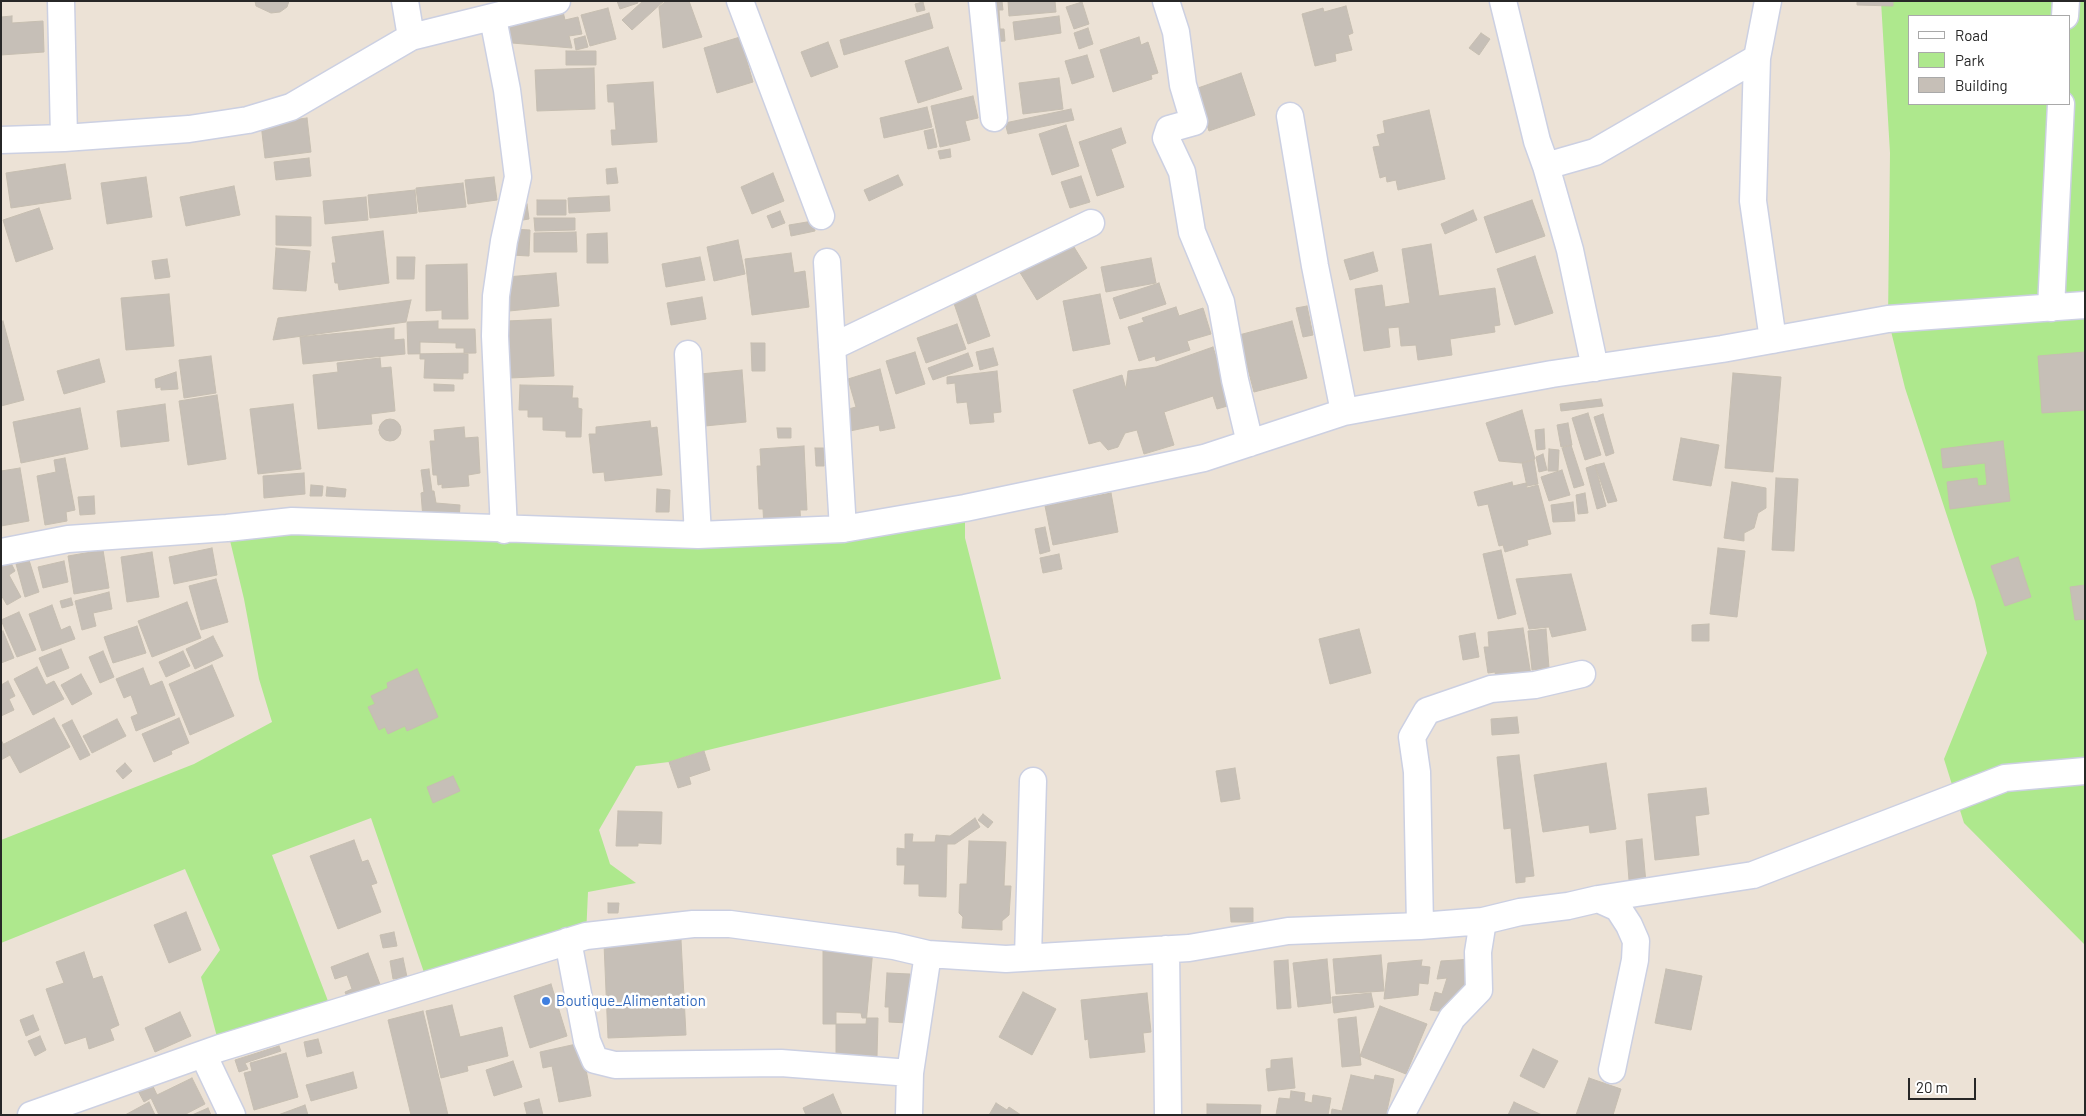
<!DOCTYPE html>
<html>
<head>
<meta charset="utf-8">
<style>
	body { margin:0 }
	#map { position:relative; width:2086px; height:1116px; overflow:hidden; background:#ece2d6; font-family:Barlow,sans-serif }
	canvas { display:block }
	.frame { position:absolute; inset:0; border:2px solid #272727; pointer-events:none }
	.legend { position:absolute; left:1908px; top:15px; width:162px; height:90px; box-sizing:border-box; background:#fff; border:1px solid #a9a9a9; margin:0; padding:6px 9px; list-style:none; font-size:15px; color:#272727 }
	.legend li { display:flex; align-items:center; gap:10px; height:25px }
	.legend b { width:25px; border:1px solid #a9a9a9 }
	.scale { position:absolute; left:1908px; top:1078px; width:68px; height:22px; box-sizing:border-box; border:2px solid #272727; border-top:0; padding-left:6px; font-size:15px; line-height:18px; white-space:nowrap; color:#272727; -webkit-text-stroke:4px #fff; paint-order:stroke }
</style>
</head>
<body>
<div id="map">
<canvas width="2086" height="1116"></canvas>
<div class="frame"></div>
<ul class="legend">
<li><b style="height:6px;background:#fff"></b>Road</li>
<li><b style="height:14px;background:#aee88d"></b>Park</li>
<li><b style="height:14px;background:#c6bfb7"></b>Building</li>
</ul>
<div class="scale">20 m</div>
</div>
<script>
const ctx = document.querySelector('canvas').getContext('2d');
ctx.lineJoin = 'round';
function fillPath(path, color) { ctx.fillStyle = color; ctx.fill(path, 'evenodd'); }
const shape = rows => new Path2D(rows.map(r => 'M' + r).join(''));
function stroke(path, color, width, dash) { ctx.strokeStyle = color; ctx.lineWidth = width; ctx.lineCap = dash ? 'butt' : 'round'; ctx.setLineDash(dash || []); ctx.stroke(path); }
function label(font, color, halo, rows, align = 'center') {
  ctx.font = font + ' Barlow,sans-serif'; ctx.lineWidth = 5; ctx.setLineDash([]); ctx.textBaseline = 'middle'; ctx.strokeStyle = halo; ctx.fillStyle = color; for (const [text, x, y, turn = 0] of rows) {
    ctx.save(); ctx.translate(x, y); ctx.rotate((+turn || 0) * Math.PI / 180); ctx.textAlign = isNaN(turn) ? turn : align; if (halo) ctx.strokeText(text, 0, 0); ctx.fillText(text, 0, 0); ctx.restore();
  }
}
fillPath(shape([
	[1881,1,2085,1,2085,945,1964,823,1944,759,1987,653,1975,601,1905,388,1888,319,1890,153],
	[1910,16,2070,16,2070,104,1910,104],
	[965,508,965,538,1001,679,704,751,669,762,636,766,599,830,610,864,636,883,588,892,586,936,428,984,371,818,272,855,333,1014,220,1048,201,977,220,950,185,869,1,943,1,840,194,764,272,722,259,679,244,599,227,528,698,535]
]), '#aee88d');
const building = shape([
	[255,1,289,1,287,7,280,12,271,13,256,6,255,1],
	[617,1,637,1,638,3,620,9,617,1],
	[643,1,664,1,632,30,622,20,643,1],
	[666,1,689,1,702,37,663,48,659,7,666,1],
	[987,1,1002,1,1003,10,999,10,1000,29,1004,29,1005,41,990,42,987,1],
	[1008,1,1055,1,1056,12,1009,16,1008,1],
	[1857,1,1893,1,1893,6,1857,5,1857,1],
	[923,2,925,10,917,12,915,4,923,2],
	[1082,2,1089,24,1074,29,1066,7,1082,2],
	[561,3,565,20,578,17,582,34,569,36,572,48,500,42,496,29,561,3],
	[1346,6,1353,33,1348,35,1352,50,1335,54,1336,61,1315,66,1302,14,1323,8,1324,12,1346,6],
	[608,8,616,39,590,46,581,15,608,8],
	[929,13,933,28,844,55,840,40,929,13],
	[12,16,12,23,43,21,44,52,1,55,1,17,12,16],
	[1059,16,1061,33,1015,40,1013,22,1059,16],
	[1088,28,1093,44,1079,49,1074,33,1088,28],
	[1481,33,1490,39,1479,55,1469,48,1481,33],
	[585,36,588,47,576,50,574,39,585,36],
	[740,37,753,82,717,93,704,48,740,37],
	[1139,37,1141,45,1148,42,1158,73,1151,75,1152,79,1113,92,1100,50,1139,37],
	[828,42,838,67,811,77,801,52,828,42],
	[948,47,962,89,918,103,905,61,948,47],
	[566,51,596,51,596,65,566,65,566,51],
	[1087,55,1094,77,1072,84,1065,61,1087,55],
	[594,68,595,109,537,111,535,70,594,68],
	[1241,73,1255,115,1209,131,1195,89,1241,73],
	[1059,78,1063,109,1023,114,1019,83,1059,78],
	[653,82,657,142,612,145,611,130,616,130,614,102,608,102,607,85,653,82],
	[973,96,978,118,965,121,970,140,940,147,931,106,973,96],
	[927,107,932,127,884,138,880,118,927,107],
	[1071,109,1074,120,1008,134,1005,123,1071,109],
	[1429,110,1445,179,1398,190,1396,180,1387,182,1386,176,1380,178,1373,147,1380,146,1377,135,1385,133,1383,121,1429,110],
	[307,118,311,152,265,158,261,124,307,118],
	[1066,125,1079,166,1052,175,1039,134,1066,125],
	[1121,128,1126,143,1111,149,1124,187,1097,196,1079,142,1121,128],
	[933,129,937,147,928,149,924,131,933,129],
	[950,149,951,157,940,159,938,151,950,149],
	[309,158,311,176,276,180,274,162,309,158],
	[65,164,71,199,11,208,6,173,65,164],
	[616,168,618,183,607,184,606,169,616,168],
	[773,173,784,201,752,214,741,187,773,173],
	[898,175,903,185,869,201,864,190,898,175],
	[1081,176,1090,202,1070,208,1061,182,1081,176],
	[146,177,152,217,107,224,101,183,146,177],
	[494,177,497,200,468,204,465,180,494,177],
	[463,183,466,207,419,212,416,188,463,183],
	[234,186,240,215,186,226,180,197,234,186],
	[415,190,417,213,370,218,368,195,415,190],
	[609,196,610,211,569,213,568,198,609,196],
	[366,197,368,220,325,224,323,201,366,197],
	[537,200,566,200,566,215,537,215,537,200],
	[1532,200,1545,236,1496,253,1484,217,1532,200],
	[527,204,529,219,517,221,515,205,527,204],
	[39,208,53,249,16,262,3,220,39,208],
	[1473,210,1477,220,1445,234,1441,224,1473,210],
	[780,211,785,223,772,228,767,216,780,211],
	[276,216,311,217,311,246,276,245,276,216],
	[534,218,575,218,575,230,535,231,534,218],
	[813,221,815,231,791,236,789,225,813,221],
	[512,229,530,230,529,256,511,255,512,229],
	[383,231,389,283,339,290,338,283,335,283,332,263,336,263,332,237,383,231],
	[576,232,577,252,534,252,534,233,576,232],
	[607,233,608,263,587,263,587,234,607,233],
	[1066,234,1087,268,1037,300,1016,266,1066,234],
	[738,240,745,274,714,281,707,247,738,240],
	[1431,244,1439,296,1495,288,1500,325,1494,326,1495,332,1450,339,1452,355,1418,360,1416,345,1401,346,1399,327,1388,328,1390,347,1364,351,1355,289,1382,285,1385,307,1410,303,1402,249,1431,244],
	[276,248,310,251,306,291,273,289,276,248],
	[1373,252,1378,271,1350,280,1344,260,1373,252],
	[791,253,794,273,805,271,809,307,752,315,745,259,791,253],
	[1535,256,1553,313,1515,325,1497,269,1535,256],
	[397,257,415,257,414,279,397,279,397,257],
	[700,257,705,280,666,287,662,264,700,257],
	[1151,258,1156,283,1106,292,1101,267,1151,258],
	[167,259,170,277,155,279,152,261,167,259],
	[467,264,468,319,442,319,442,310,426,311,426,265,467,264],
	[556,273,559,306,509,311,506,277,556,273],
	[971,281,990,336,968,344,949,289,971,281],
	[1159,283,1166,304,1120,319,1113,298,1159,283],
	[169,294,174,346,126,350,121,298,169,294],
	[1100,294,1110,344,1073,351,1063,301,1100,294],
	[702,297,706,319,671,325,667,303,702,297],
	[411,300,406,322,273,340,278,318,411,300],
	[1307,306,1313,335,1303,337,1296,308,1307,306],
	[1176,307,1179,316,1203,308,1211,334,1187,341,1190,350,1156,361,1155,356,1139,361,1128,327,1144,322,1142,318,1176,307],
	[551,319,554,376,510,378,507,321,551,319],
	[3,321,24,400,1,406,1,322,3,321],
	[438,321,438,329,475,329,476,353,408,354,407,322,438,321],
	[1292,321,1307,378,1254,392,1239,335,1292,321],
	[957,324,966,349,926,363,917,338,957,324],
	[394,328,394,340,404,339,405,354,303,364,300,337,394,328],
	[420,342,456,343,456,348,464,348,464,354,468,354,468,373,463,373,463,379,424,378,425,359,420,359,420,342],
	[751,343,765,343,765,371,752,371,751,343],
	[1213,347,1231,405,1217,409,1213,396,1164,412,1174,445,1144,454,1137,430,1125,433,1118,447,1108,450,1100,441,1089,444,1073,390,1122,375,1126,389,1128,371,1156,367,1213,347],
	[993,348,998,365,980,370,976,352,993,348],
	[915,352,925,384,896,394,886,361,915,352],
	[2085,352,2085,410,2042,413,2038,356,2085,352],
	[968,353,973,366,933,380,928,368,968,353],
	[211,356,216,393,184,398,179,360,211,356],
	[380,358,381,368,391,367,395,411,371,414,372,424,318,429,313,375,338,372,337,363,380,358],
	[99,359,105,382,64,394,57,371,99,359],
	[880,369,895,428,880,431,879,425,845,432,841,411,856,407,848,379,880,369],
	[742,370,746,422,705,426,700,374,742,370],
	[997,371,1001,412,993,413,994,422,970,424,967,402,957,403,955,383,947,384,947,377,997,371],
	[176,372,178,389,161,390,161,387,156,388,155,379,176,372],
	[1733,373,1781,377,1773,472,1725,468,1733,373],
	[434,384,454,385,454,391,434,391,434,384],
	[520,385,573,386,572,398,578,398,578,408,582,409,581,437,566,437,566,431,543,430,543,417,528,417,528,410,519,410,520,385],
	[217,395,226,459,188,465,179,401,217,395],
	[1601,399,1603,406,1561,411,1560,404,1601,399],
	[165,404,169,441,121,447,117,411,165,404],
	[293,404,301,469,258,474,250,409,293,404],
	[80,408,88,449,21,463,13,422,80,408],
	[1522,410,1535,459,1521,463,1499,461,1486,423,1522,410],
	[1588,413,1601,455,1585,460,1572,418,1588,413],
	[1603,414,1614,453,1606,456,1594,417,1603,414],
	'379 430a11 11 0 1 1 22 0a11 11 0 1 1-22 0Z',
	[650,421,651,428,657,427,662,475,605,481,604,472,593,473,589,434,596,434,596,427,650,421],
	[1568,423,1572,445,1561,447,1557,425,1568,423],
	[464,427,465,438,478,437,480,473,468,475,469,486,442,488,442,484,438,485,437,475,433,475,430,441,435,441,434,430,464,427],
	[777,428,791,428,791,438,778,438,777,428],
	[1544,429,1545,449,1537,450,1535,430,1544,429],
	[1681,438,1719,445,1711,486,1673,480,1681,438],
	[2003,441,2010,501,1950,509,1947,482,1977,478,1978,486,1987,485,1985,463,1943,468,1941,449,2003,441],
	[1571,445,1584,485,1574,488,1562,448,1571,445],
	[804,446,807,510,800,510,801,526,764,528,763,509,759,509,757,466,761,466,760,449,804,446],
	[815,448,824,448,824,466,816,466,815,448],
	[1549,449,1559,450,1558,471,1548,471,1549,449],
	[1543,454,1547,470,1539,472,1536,457,1543,454],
	[65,458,75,510,66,512,67,521,45,525,37,476,56,472,54,460,65,458],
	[1534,460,1538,484,1527,486,1522,463,1534,460],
	[1604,463,1617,501,1608,503,1595,465,1604,463],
	[1595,465,1606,506,1597,509,1586,468,1595,465],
	[20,468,29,521,1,526,1,471,20,468],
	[429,469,432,491,434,491,436,503,460,505,459,522,423,519,421,493,424,492,421,470,429,469],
	[1562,470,1570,495,1549,501,1541,477,1562,470],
	[304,473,305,494,264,498,263,476,304,473],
	[1776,478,1798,479,1794,551,1772,550,1776,478],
	[1512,482,1513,486,1526,483,1527,488,1538,485,1551,534,1527,540,1528,545,1505,552,1503,545,1499,546,1488,504,1478,506,1474,492,1512,482],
	[1732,482,1766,488,1766,508,1758,513,1754,528,1744,533,1744,541,1724,538,1732,482],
	[311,485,323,486,322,496,310,496,311,485],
	[327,487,346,489,345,497,326,496,327,487],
	[657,489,670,490,669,512,656,512,657,489],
	[1111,493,1118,532,1053,545,1045,506,1111,493],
	[1585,493,1588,513,1578,514,1576,495,1585,493],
	[94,496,95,514,80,515,78,497,94,496],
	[1573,502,1575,521,1553,522,1551,505,1573,502],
	[1045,527,1050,551,1040,554,1035,529,1045,527],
	[212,548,217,575,174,584,169,557,212,548],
	[1718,548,1745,551,1737,617,1710,614,1718,548],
	[103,550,109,588,74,594,68,556,103,550],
	[1501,550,1516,614,1498,619,1483,554,1501,550],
	[5,551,15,571,9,575,21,597,7,605,1,595,1,553,5,551],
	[152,552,159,597,127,602,121,557,152,552],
	[1059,554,1062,569,1043,573,1040,558,1059,554],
	[2018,557,2031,597,2005,606,1991,566,2018,557],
	[29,560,39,592,25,597,16,564,29,560],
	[64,561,68,582,43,588,38,567,64,561],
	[1571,574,1586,630,1552,637,1549,627,1529,629,1516,579,1571,574],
	[216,579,228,622,201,630,189,586,216,579],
	[2085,585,2085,619,2075,620,2070,587,2085,585],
	[109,592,112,609,93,613,96,626,82,630,75,601,109,592],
	[71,598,73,605,62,608,60,601,71,598],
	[187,602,201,638,152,657,138,621,187,602],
	[52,605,61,630,70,626,75,639,42,651,29,614,52,605],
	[19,612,36,650,17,657,1,620,19,612],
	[1709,624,1709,641,1692,641,1692,625,1709,624],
	[137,626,146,653,113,663,104,637,137,626],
	[1523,628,1532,681,1497,685,1495,672,1488,673,1484,647,1489,647,1488,632,1523,628],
	[1359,629,1371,673,1330,684,1319,639,1359,629],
	[1546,629,1549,668,1532,670,1528,631,1546,629],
	[3,631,14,658,1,663,1,632,3,631],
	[1475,633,1479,657,1463,660,1459,636,1475,633],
	[213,636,223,656,195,669,186,649,213,636],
	[61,649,69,668,47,677,39,658,61,649],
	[103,651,114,677,100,683,89,657,103,651],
	[183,651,190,666,166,677,159,662,183,651],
	[212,665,234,716,190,735,169,684,212,665],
	[37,667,46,685,54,681,64,699,33,715,14,679,37,667],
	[143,668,150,686,162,681,175,715,136,731,131,717,138,714,131,695,124,698,116,679,143,668],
	[417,669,438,717,407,731,405,726,388,734,385,727,379,730,368,707,375,704,371,696,388,688,387,683,417,669],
	[81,674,92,694,72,705,61,685,81,674],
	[8,681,15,696,9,699,14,710,1,716,1,685,8,681],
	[1517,717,1519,733,1492,735,1491,719,1517,717],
	[54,718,70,747,20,773,4,744,54,718],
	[179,718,189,743,171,751,172,754,154,762,142,734,179,718],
	[117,719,126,736,92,753,83,736,117,719],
	[72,720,90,755,80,760,62,725,72,720],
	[1,740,10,755,1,760,1,740],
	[704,751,710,770,689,777,691,784,678,788,669,762,704,751],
	[1519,755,1534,876,1525,877,1525,882,1516,883,1511,828,1504,829,1497,757,1519,755],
	[125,763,132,771,123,779,116,771,125,763],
	[1606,763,1616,829,1590,833,1589,825,1543,832,1534,775,1606,763],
	[1235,768,1240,799,1221,802,1216,771,1235,768],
	[453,776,460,791,433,803,427,787,453,776],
	[1706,788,1709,814,1695,816,1699,855,1655,860,1648,794,1706,788],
	[618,811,662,812,661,844,638,843,638,846,616,846,618,811],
	[983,814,993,822,988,828,978,820,983,814],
	[975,818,980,827,955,844,947,844,946,897,919,896,919,884,904,884,905,865,897,865,897,848,905,849,905,834,913,834,912,842,935,842,936,835,950,836,975,818],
	[1642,839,1646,883,1634,884,1634,880,1629,880,1626,841,1642,839],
	[354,840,362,862,368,860,377,883,371,885,381,912,338,929,310,856,354,840],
	[969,841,1006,842,1004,886,1011,886,1009,915,1002,921,1002,930,962,928,963,917,959,913,960,884,967,884,969,841],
	[608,903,619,903,618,913,608,913,608,903],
	[1230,908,1253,908,1253,922,1231,922,1230,908],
	[186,912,201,950,169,963,154,925,186,912],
	[394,932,397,946,383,948,380,935,394,932],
	[681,940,686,1035,608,1038,604,944,681,940],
	[823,949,873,949,866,1024,823,1024,823,949],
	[84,952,93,979,102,976,119,1025,110,1029,114,1040,89,1049,86,1037,65,1044,46,989,64,983,56,962,84,952],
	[368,953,381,987,348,999,345,992,352,989,347,975,335,979,331,967,368,953],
	[1381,955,1384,991,1336,994,1333,959,1381,955],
	[403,958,407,977,393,979,390,961,403,958],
	[1327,959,1331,1003,1298,1007,1293,963,1327,959],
	[1473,959,1457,1009,1438,1011,1430,1010,1435,992,1442,994,1447,978,1437,979,1441,961,1473,959],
	[1288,960,1291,1008,1277,1009,1274,961,1288,960],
	[1422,960,1421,966,1430,967,1428,984,1419,983,1418,995,1384,999,1388,963,1422,960],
	[1666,969,1702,976,1691,1030,1655,1023,1666,969],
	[887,973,910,974,908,1023,889,1022,889,1007,885,1007,887,973],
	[551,984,567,1036,530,1048,514,996,551,984],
	[1023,992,1056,1009,1032,1055,999,1037,1023,992],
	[1147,993,1151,1032,1143,1033,1145,1052,1090,1058,1088,1039,1085,1040,1081,1000,1147,993],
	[1371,993,1374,1007,1334,1013,1332,997,1371,993],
	[452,1005,460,1037,502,1027,508,1056,467,1066,468,1071,441,1078,426,1011,452,1005],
	[1380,1006,1427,1024,1406,1074,1360,1056,1380,1006],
	[423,1011,448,1115,411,1115,388,1020,423,1011],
	[180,1012,191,1036,155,1052,145,1028,180,1012],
	[836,1012,861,1013,862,1018,878,1018,877,1056,836,1055,836,1012],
	[33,1015,39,1030,26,1036,20,1020,33,1015],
	[1356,1017,1361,1065,1342,1067,1338,1019,1356,1017],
	[40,1036,46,1050,35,1056,28,1041,40,1036],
	[318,1039,322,1053,307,1057,304,1042,318,1039],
	[581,1043,591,1096,559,1102,552,1066,543,1068,540,1052,581,1043],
	[279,1046,281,1051,245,1063,248,1069,239,1072,235,1060,279,1046],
	[1533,1049,1558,1061,1544,1088,1520,1076,1533,1049],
	[286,1053,298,1097,254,1110,244,1073,252,1071,250,1063,286,1053],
	[1292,1058,1295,1088,1268,1091,1266,1069,1271,1068,1271,1060,1292,1058],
	[513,1061,522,1087,494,1096,486,1070,513,1061],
	[353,1072,357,1088,311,1101,306,1085,353,1072],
	[1351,1075,1374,1080,1375,1075,1394,1079,1386,1115,1331,1115,1332,1109,1342,1111,1351,1075],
	[192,1078,205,1104,184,1115,159,1115,151,1098,144,1102,137,1089,151,1082,157,1095,192,1078],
	[1589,1078,1621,1089,1613,1115,1576,1115,1589,1078],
	[1291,1091,1305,1093,1304,1101,1312,1103,1313,1095,1331,1098,1328,1115,1276,1115,1279,1098,1290,1099,1291,1091],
	[833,1094,842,1115,806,1115,803,1108,833,1094],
	[539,1099,543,1115,527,1115,524,1103,539,1099],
	[149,1102,155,1115,125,1115,149,1102],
	[1514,1102,1542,1115,1508,1115,1514,1102],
	[996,1103,1007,1110,1009,1107,1021,1115,989,1115,996,1103],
	[1207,1104,1261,1105,1260,1115,1207,1115,1207,1104],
	[305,1105,308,1115,278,1115,305,1105],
	[208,1108,211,1115,192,1115,208,1108]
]);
fillPath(building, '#c6bfb7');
stroke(building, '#c6beb1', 1);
const street = shape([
	[61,1,64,138],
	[405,1,411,37],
	[740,1,821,216],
	[982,1,994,118],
	[1166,1,1176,32,1183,85,1194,122,1169,129,1166,138,1182,172,1192,232,1221,302,1235,380,1250,443],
	[1503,1,1537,141,1546,166,1570,250,1595,368],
	[1768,1,1757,58,1753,201,1773,340],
	[2065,16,2066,1],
	[493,18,507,90,518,177,504,241,496,296,495,336,504,530],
	[1290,116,1315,266,1344,412],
	[1,140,64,138,189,129,248,120,291,107,411,37,557,1],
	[1546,166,1595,152,1757,58],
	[827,262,843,529],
	[2051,308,2061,104],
	[832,347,1091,223],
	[688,354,698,535],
	[1,552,68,539,227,528,292,521,698,535,843,529,965,508,1204,458,1344,412,1552,374,1722,349,1888,319,2085,305],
	[1598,899,1753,875,2005,778,2085,771],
	[1420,926,1417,772,1412,737,1427,711,1491,689,1535,685,1582,674],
	[568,941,587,1041,595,1060,615,1065,781,1063,910,1073],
	[1166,949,1168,1115],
	[1028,957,1033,781],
	[203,1054,232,1115],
	[31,1115,220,1048,586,936,693,924,730,924,894,946,928,954,1006,959,1189,948,1288,931,1420,926,1483,921,1520,912,1568,906,1598,899,1618,908,1629,925,1636,941,1635,960,1612,1070],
	[909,1115,910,1073,928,954],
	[1401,1115,1452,1018,1479,990,1478,952,1483,921]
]);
stroke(street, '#ccd0e2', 29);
stroke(street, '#fff', 26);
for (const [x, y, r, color] of [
	[546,1001,5,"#3f7fe0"]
]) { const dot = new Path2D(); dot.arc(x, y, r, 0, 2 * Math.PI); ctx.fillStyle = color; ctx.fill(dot); stroke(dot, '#fff', 2); }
label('15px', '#366cbe', '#fff', [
	["Boutique_Alimentation",556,1001]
], 'left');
</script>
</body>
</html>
